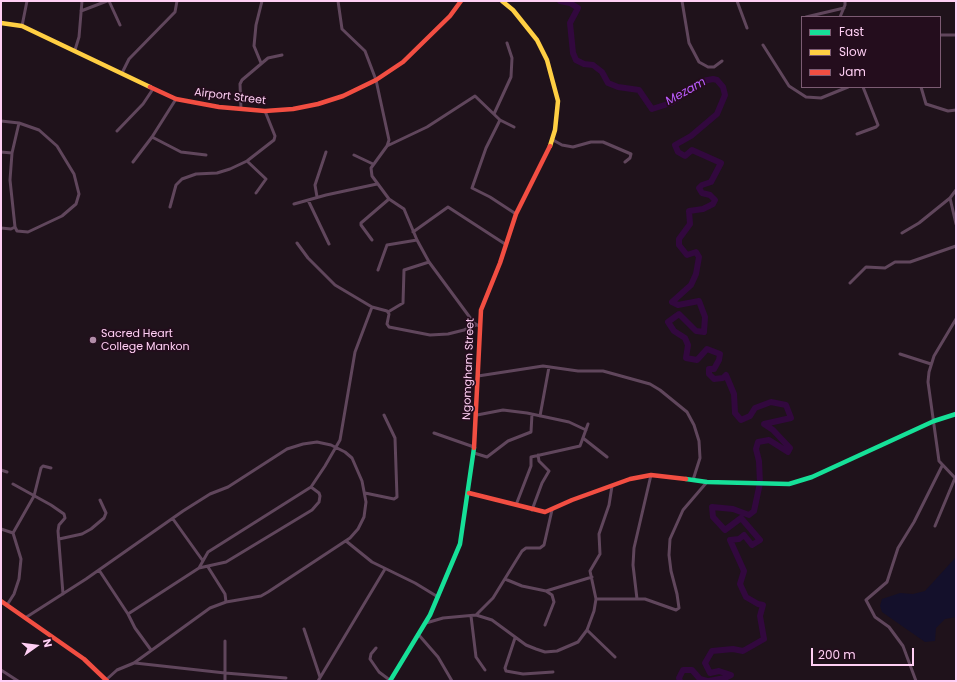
<!DOCTYPE html>
<html>
<head>
<meta charset="utf-8">
<style>
	body { margin:0 }
	#map { position:relative; width:957px; height:682px; overflow:hidden; background:#1f121b; font-family:Poppins,sans-serif }
	canvas { display:block }
	.frame { position:absolute; inset:0; border:2px solid #ffcff4; pointer-events:none }
	.legend { position:absolute; left:801px; top:16px; width:140px; height:72px; box-sizing:border-box; background:#240d1d; border:1px solid #7c5b73; margin:0; padding:5px 7px; list-style:none; font-size:12px; color:#ffcff4 }
	.legend li { display:flex; align-items:center; gap:8px; height:20px }
	.legend b { width:20px; border:1px solid #7c5b73 }
	.north { position:absolute; left:16px; top:626px; width:40px; height:40px; -webkit-text-stroke:3px #240d1d; paint-order:stroke; rotate:76deg; font-size:11px; font-weight:700; line-height:16px; text-align:center; color:#ffcff4 }
	.north::after { content:''; display:block; margin:auto; width:14px; height:18px; background:#ffcff4; clip-path:polygon(50% 0,100% 100%,50% 72%,0 100%) }
	.scale { position:absolute; left:811px; top:648px; width:103px; height:18px; box-sizing:border-box; border:2px solid #ffcff4; border-top:0; padding-left:5px; font-size:12px; line-height:14px; white-space:nowrap; color:#ffcff4; -webkit-text-stroke:3px #240d1d; paint-order:stroke }
</style>
</head>
<body>
<div id="map">
<canvas width="957" height="682"></canvas>
<div class="frame"></div>
<ul class="legend">
<li><b style="height:5px;background:#16e098"></b>Fast</li>
<li><b style="height:5px;background:#ffcf43"></b>Slow</li>
<li><b style="height:5px;background:#f24e42"></b>Jam</li>
</ul>
<div class="north">N</div>
<div class="scale">200 m</div>
</div>
<script>
const ctx = document.querySelector('canvas').getContext('2d');
ctx.lineJoin = 'round';
function fillPath(path, color) { ctx.fillStyle = color; ctx.fill(path, 'evenodd'); }
const shape = rows => new Path2D(rows.map(r => 'M' + r).join(''));
function stroke(path, color, width, dash) { ctx.strokeStyle = color; ctx.lineWidth = width; ctx.lineCap = dash ? 'butt' : 'round'; ctx.setLineDash(dash || []); ctx.stroke(path); }
function label(font, color, halo, rows, align = 'center') {
  ctx.font = font + ' Poppins,sans-serif'; ctx.lineWidth = 3.5; ctx.setLineDash([]); ctx.textBaseline = 'middle'; ctx.strokeStyle = halo; ctx.fillStyle = color; for (const [text, x, y, turn = 0] of rows) {
    ctx.save(); ctx.translate(x, y); ctx.rotate((+turn || 0) * Math.PI / 180); ctx.textAlign = isNaN(turn) ? turn : align; if (halo) ctx.strokeText(text, 0, 0); ctx.fillText(text, 0, 0); ctx.restore();
  }
}
fillPath(shape([
	[956,557,956,617,945,619,936,628,935,641,925,642,882,612,880,606,882,599,900,593,913,594,925,591]
]), '#14102b');
stroke(shape([
	[560,1,570,3,578,8,570,23,573,53,576,60,584,64,593,65,602,72,608,83,618,87,639,90,652,109,671,103,703,81,713,79,717,80,723,87,725,95,717,114,691,136,675,145,678,152,685,156,692,150,721,163,711,182,702,185,699,188,702,193,710,195,715,200,713,204,703,209,689,211,690,224,679,239,679,245,687,255,696,252,699,257,696,274,691,285,672,302,678,305,699,301,705,317,704,332,696,331,679,314,668,322,674,331,685,338,688,345,686,358,697,360,707,349,720,354,719,360,714,369,709,369,709,374,714,379,723,378,726,375,734,394,735,413,741,420,750,416,755,408,771,402,786,405,791,418,764,424,773,430,790,448,788,452,769,440,758,442,756,449,759,461,760,483,754,511,749,515,733,509,712,507,713,517,725,530,741,518,760,540,752,545,744,535,739,539,730,540,744,571,740,584,746,597,758,604,763,605,760,616,764,639,743,651,733,649,712,651,705,663,710,673,719,671,731,675,725,678,709,681],
	[680,681,679,678,683,670,692,670,700,679,707,681]
]), '#32083e', 6);
stroke(shape([
	[109,1,120,25],
	[338,1,342,29,365,51,376,80,389,140,387,146,371,168,372,176,389,199,404,209,417,240,429,262,474,323,479,326],
	[682,1,689,43,699,62,708,67,714,67,722,61],
	[737,1,747,28],
	[81,11,107,1],
	[806,17,844,8],
	[840,17,845,5,845,1],
	[22,26,27,1],
	[940,35,956,35],
	[763,45,789,86,806,97,821,98,848,87],
	[75,50,79,37,82,1],
	[261,63,254,46,256,25,262,1],
	[122,73,129,59,175,12,177,1],
	[921,87,926,104,948,111,956,110],
	[241,109,240,84,242,80,268,58,282,55],
	[494,114,511,77,512,58,507,43],
	[500,120,486,148,472,188,490,197,516,214],
	[1,121,19,123,39,130,57,146,74,174,79,194,76,204,62,216,28,232,17,231,15,227,10,180,12,153,19,123],
	[117,131,143,104,153,89],
	[857,134,876,127,878,125,863,87],
	[152,137,181,152,206,155],
	[553,140,562,145,573,147,591,142,603,142,631,154,630,158,625,162],
	[387,146,427,127,475,96,500,120,514,127],
	[1,152,12,153],
	[354,155,373,164],
	[247,161,266,179,256,193],
	[133,162,152,137,176,99],
	[956,190,950,198,956,224],
	[317,197,315,185,326,152],
	[308,200,329,244],
	[294,204,326,195,377,184],
	[170,207,176,185,182,179,196,174,217,173,230,169,247,161,274,140,275,136,265,111],
	[1,228,11,229,15,227],
	[413,232,448,207,505,244],
	[902,233,919,223,950,198],
	[372,240,361,225,361,223,389,199],
	[297,243,308,258,335,285,372,307,387,311,389,314,387,324,389,327,430,335,448,334,464,330,476,325],
	[378,270,387,245,417,240],
	[850,283,866,267,885,268,895,262,910,262,956,246],
	[388,312,403,303,404,270,429,262],
	[956,319,934,356,929,372,928,382,939,461,956,479],
	[900,354,931,364],
	[478,376,543,366,578,371,603,371,650,384,660,390,687,412,694,425,699,441,700,458,693,480],
	[477,415,503,410,527,413,569,422,586,430],
	[540,416,549,367],
	[434,433,474,447],
	[583,438,607,457],
	[474,453,487,457,508,441,531,432,532,414],
	[1,470,7,472],
	[13,484,51,505,64,514,65,518,59,525,58,531,63,594],
	[365,493,394,499,397,497,395,438,384,415],
	[516,505,531,466,531,457,580,446,588,424],
	[532,510,542,483,549,471,539,461,538,455],
	[173,519,203,561],
	[935,526,955,478],
	[1,529,13,533,21,559,19,579,14,594,7,605],
	[13,533,34,496,41,468,43,466,51,468],
	[59,539,82,534,91,529,104,518,106,513,100,500],
	[346,541,372,562,415,583,438,597],
	[208,567,225,594,226,602],
	[199,568,208,552,311,487,325,466,340,440,355,352,372,307],
	[99,570,128,614],
	[505,579,522,586,546,591,552,595,554,602,545,625],
	[546,591,592,577],
	[596,599,645,599,676,610,679,608,677,594,671,571,669,555,670,539,683,510,707,482],
	[637,599,633,565,634,548,651,475],
	[476,615,492,620,526,645,536,649,545,652,557,651,578,642,587,630,594,611,596,599,590,571,600,554,599,534,609,505,612,486],
	[471,616,476,657,485,670],
	[25,618,86,579,183,511,210,494,228,487,287,449,303,444,317,442,331,445,345,452,352,458,362,481,366,502,364,517,358,529,350,538,268,592,261,596,226,602,210,608,134,663,117,670,107,679],
	[426,623,443,618,476,615,493,598,522,551,526,548,540,548,544,545,552,510],
	[304,629,320,677],
	[587,630,615,657],
	[418,634,438,657,452,681],
	[515,638,505,668,506,671,523,674,553,672],
	[376,648,371,654,370,659,379,672,391,681],
	[151,650,135,628,128,614,199,568,226,562,312,510,319,502,320,496,319,493,311,487],
	[135,663,225,673,286,678],
	[1,670,18,681],
	[225,681,225,641],
	[318,681,385,569],
	[916,681,903,646,889,627,875,617,866,600,887,582,898,548,914,522,942,466]
]), '#60465c', 3);
stroke(shape([
	[686,479,707,482,789,484,812,477,934,421,956,414],
	[390,681,430,615,460,544,474,448]
]), '#16e098', 4.5);
stroke(shape([
	[502,1,513,10,537,40,547,60,558,101,555,130,550,146],
	[1,23,22,26,150,87]
]), '#ffcf43', 4.5);
stroke(shape([
	[150,87,176,99,219,107,265,111,293,109,318,104,343,96,376,80,403,62,450,16,461,1],
	[474,448,481,310,500,263,516,214,550,146],
	[469,493,545,512,572,500,630,479,651,475,686,479],
	[1,601,84,659,107,681]
]), '#f24e42', 4.5);
for (const [x, y, r, color] of [
	[93,340,4,"#b18da8"]
]) { const dot = new Path2D(); dot.arc(x, y, r, 0, 2 * Math.PI); ctx.fillStyle = color; ctx.fill(dot); stroke(dot, '#240d1d', 1.5); }
label('11px', '#ffcff4', '#240d1d', [
	["Airport Street",230,97,7],
	["Ngomgham Street",469,369,-88]
]);
label('11px', '#ffcff4', '#240d1d', [
	["Sacred Heart",101,334],
	["College Mankon",101,347]
], 'left');
label('italic 12px', '#bb5dff', '#240d1d', [
	["Mezam",686,92,-29]
]);
</script>
</body>
</html>
